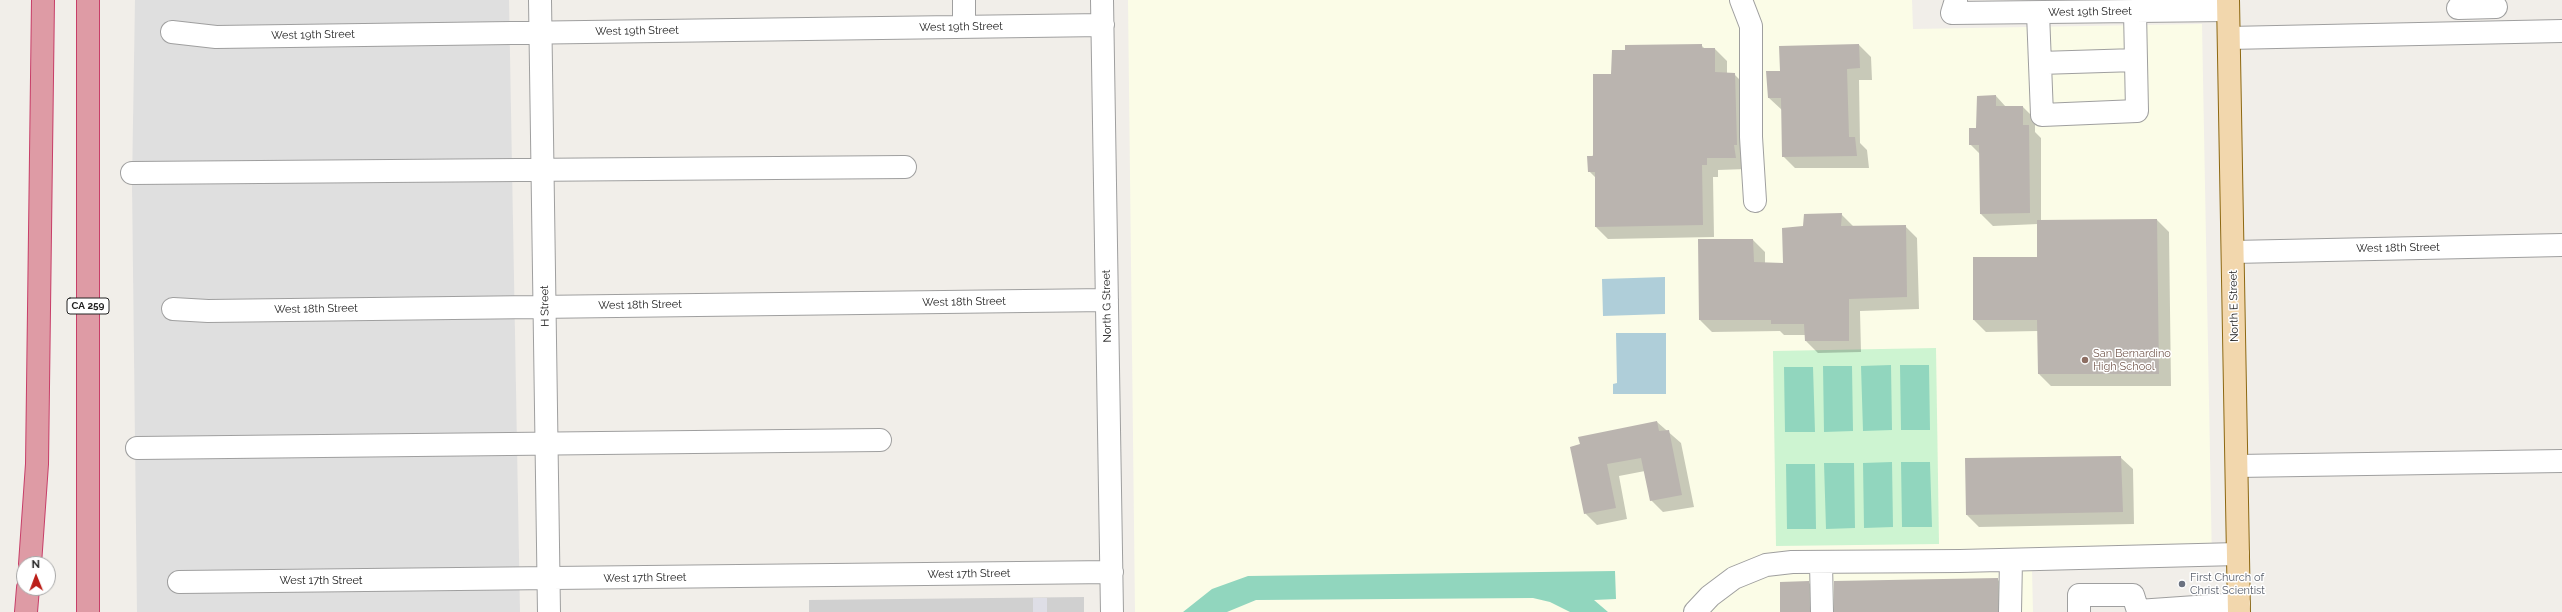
<!DOCTYPE html>
<html>
<head>
<meta charset="utf-8">
<style>
	body { margin:0 }
	#map { position:relative; width:2562px; height:612px; overflow:hidden; background:#f1eee9; font-family:Raleway,sans-serif }
	canvas { display:block }
	.north { position:absolute; left:16px; top:556px; width:40px; height:40px; box-sizing:border-box; background:#fff; border:1px solid #a7a7a7; border-radius:50%; rotate:359deg; font-size:11px; font-weight:700; line-height:16px; text-align:center; color:#222 }
	.north::after { content:''; display:block; margin:auto; width:14px; height:18px; background:#bb1e18; clip-path:polygon(50% 0,100% 100%,50% 72%,0 100%) }
</style>
</head>
<body>
<div id="map">
<canvas width="2562" height="612"></canvas>
<div class="north">N</div>
</div>
<script>
const ctx = document.querySelector('canvas').getContext('2d');
ctx.lineJoin = 'round';
function fillPath(path, color) { ctx.fillStyle = color; ctx.fill(path, 'evenodd'); }
const shape = rows => new Path2D(rows.map(r => 'M' + r).join(''));
function stroke(path, color, width, dash) { ctx.strokeStyle = color; ctx.lineWidth = width; ctx.lineCap = dash ? 'butt' : 'round'; ctx.setLineDash(dash || []); ctx.stroke(path); }
function label(font, color, halo, rows, align = 'center') {
  ctx.font = font + ' Raleway,sans-serif'; ctx.lineWidth = 3; ctx.setLineDash([]); ctx.textBaseline = 'middle'; ctx.strokeStyle = halo; ctx.fillStyle = color; for (const [text, x, y, turn = 0] of rows) {
    ctx.save(); ctx.translate(x, y); ctx.rotate((+turn || 0) * Math.PI / 180); ctx.textAlign = isNaN(turn) ? turn : align; if (halo) ctx.strokeText(text, 0, 0); ctx.fillText(text, 0, 0); ctx.restore();
  }
}
fillPath(shape([
	[135,0,509,0,520,612,137,612,132,184]
]), '#dfdfdf');
fillPath(shape([
	[1128,0,1912,0,1913,29,2202,24,2212,564,2032,569,2033,612,1135,612]
]), '#fbfce7');
fillPath(shape([
	[1084,597,1084,612,809,612,809,600]
]), '#d0d0d0');
fillPath(shape([
	[1936,348,1939,544,1776,546,1773,351]
]), '#cdf4d1');
fillPath(shape([
	[1891,365,1892,430,1863,431,1861,366],
	[1900,365,1929,365,1930,430,1901,430],
	[1823,366,1852,366,1853,431,1824,432],
	[1784,367,1813,367,1815,432,1785,432],
	[1892,462,1893,527,1864,528,1863,463],
	[1901,462,1930,462,1932,527,1902,527],
	[1824,463,1854,463,1855,528,1826,529],
	[1786,464,1815,464,1816,529,1787,529],
	[1615,571,1616,599,1594,600,1608,612,1570,612,1550,602,1533,598,1256,600,1227,612,1183,612,1212,589,1248,576]
]), '#91d6be');
fillPath(shape([
	[1033,598,1047,598,1047,612,1033,612]
]), '#dedee6');
fillPath(shape([
	[1665,277,1665,314,1603,316,1602,279],
	[1616,333,1666,333,1666,394,1613,394,1613,384,1617,383]
]), '#afced9');
fillPath(shape([
	[1701,45,1705,49,1715,49,1727,61,1727,73,1734,74,1746,86,1747,169,1718,170,1718,177,1713,177,1714,237,1608,239,1596,227,1596,178,1589,171,1612,75],
	[1859,45,1871,57,1872,80,1859,80,1860,143,1867,150,1869,168,1795,168,1783,156,1782,110,1769,98,1781,72],
	[1996,96,2006,107,2023,107,2035,119,2035,132,2041,138,2041,221,2157,220,2169,232,2171,386,2051,386,2039,374,2038,331,1986,332,1974,320,2038,258,2038,224,1993,226,1981,214,1980,154,1970,144],
	[1841,214,1853,226,1905,226,1917,238,1919,309,1860,311,1861,352,1818,353,1806,341,1806,335,1784,335,1780,331,1712,332,1700,320,1753,240,1765,252,1765,263,1784,264,1804,227],
	[1657,422,1681,443,1694,507,1663,512,1651,500,1645,471,1619,476,1627,519,1597,525,1585,513,1572,447],
	[2120,457,2133,469,2134,524,1979,527,1967,515],
	[1997,579,2001,583,2002,612,1834,612],
	[1808,582,1812,586,1814,612,1781,612]
]), '#0003');
fillPath(shape([
	[1702,44,1702,48,1715,48,1715,72,1735,73,1737,145,1734,145,1736,158,1707,158,1707,165,1702,165,1703,225,1595,227,1595,172,1588,172,1587,156,1593,156,1593,74,1611,74,1612,50,1625,50,1625,45],
	[1859,44,1860,68,1847,69,1849,137,1855,137,1857,156,1782,157,1781,98,1768,98,1766,71,1780,71,1779,46],
	[1996,95,1996,106,2023,106,2023,125,2029,125,2030,213,1980,214,1979,145,1969,145,1969,128,1976,128,1977,96],
	[1842,213,1841,226,1906,225,1907,297,1849,299,1849,341,1805,341,1804,324,1771,324,1771,320,1699,320,1698,239,1753,239,1754,262,1783,263,1782,228,1803,226,1804,214],
	[2157,219,2159,374,2038,374,2037,320,1973,320,1973,257,2037,257,2037,220],
	[1657,421,1659,431,1669,430,1682,495,1650,501,1641,458,1607,464,1616,508,1584,514,1570,447,1580,444,1578,437],
	[2121,456,2123,512,1966,515,1965,458],
	[1998,578,1998,612,1834,612,1834,581],
	[1809,581,1810,612,1780,612,1780,582]
]), '#bab4af');
const minor = shape([
	[540,0,549,612],
	[964,0,964,27],
	[1102,0,1112,612],
	[1741,0,1751,26,1751,137,1755,201],
	[1956,0,1952,13,2228,10],
	[2458,8,2496,7],
	[2038,13,2042,115,2137,111,2135,11],
	[172,32,216,37,1103,25],
	[2229,38,2562,31],
	[2040,63,2136,60],
	[132,173,905,167],
	[2233,252,2562,245],
	[173,309,208,311,1107,300],
	[137,448,880,440],
	[2237,466,2562,461],
	[1821,562,1822,612],
	[179,582,1112,572],
	[1695,612,1710,596,1734,578,1766,565,1792,562,1960,561,2238,554],
	[2010,612,2011,560],
	[2079,612,2079,595,2133,595,2138,611,2239,604]
]);
const major = shape([
	[2228,0,2239,612]
]);
const highway = shape([
	[30,564,37,464,43,0],
	[26,612,28,588],
	[88,612,88,0]
]);
stroke(minor, '#9f9f9f', 24);
stroke(major, '#8d6812', 24);
stroke(highway, '#c73e68', 24);
stroke(minor, '#fff', 22);
stroke(major, '#f2d7ad', 22);
stroke(highway, '#de9ba5', 22);
for (const [x, y, r, color] of [
	[2085,360,4,"#8d6e63"],
	[2182,584,4,"#6b7280"]
]) { const dot = new Path2D(); dot.arc(x, y, r, 0, 2 * Math.PI); ctx.fillStyle = color; ctx.fill(dot); stroke(dot, '#fff', 1.5); }
for (const [x, y, w] of [
	[88,306,42]
]) { const box = new Path2D(); box.roundRect(x - w / 2, y - 8, w, 16, 3); ctx.fillStyle = '#fff'; ctx.fill(box); stroke(box, '#222', 1); }
label('bold 10px', '#222', null, [
	["CA 259",88,306]
]);
label('11px', '#222', '#fff', [
	["West 19th Street",2090,12,-1],
	["West 19th Street",961,27,-1],
	["West 19th Street",637,31,-1],
	["West 19th Street",313,35,-1],
	["West 18th Street",2398,248,-1],
	["West 18th Street",964,302,-1],
	["West 18th Street",640,305,-1],
	["H Street",545,306,-91],
	["North G Street",1107,306,-91],
	["North E Street",2234,306,-91],
	["West 18th Street",316,309,-1],
	["West 17th Street",969,574,-1],
	["West 17th Street",645,578,-1],
	["West 17th Street",321,581]
]);
label('11px', '#785e54', '#fff', [
	["San Bernardino",2093,354],
	["High School",2093,367]
], 'left');
label('11px', '#5b616d', '#fff', [
	["First Church of",2190,578],
	["Christ Scientist",2190,591]
], 'left');
</script>
</body>
</html>
